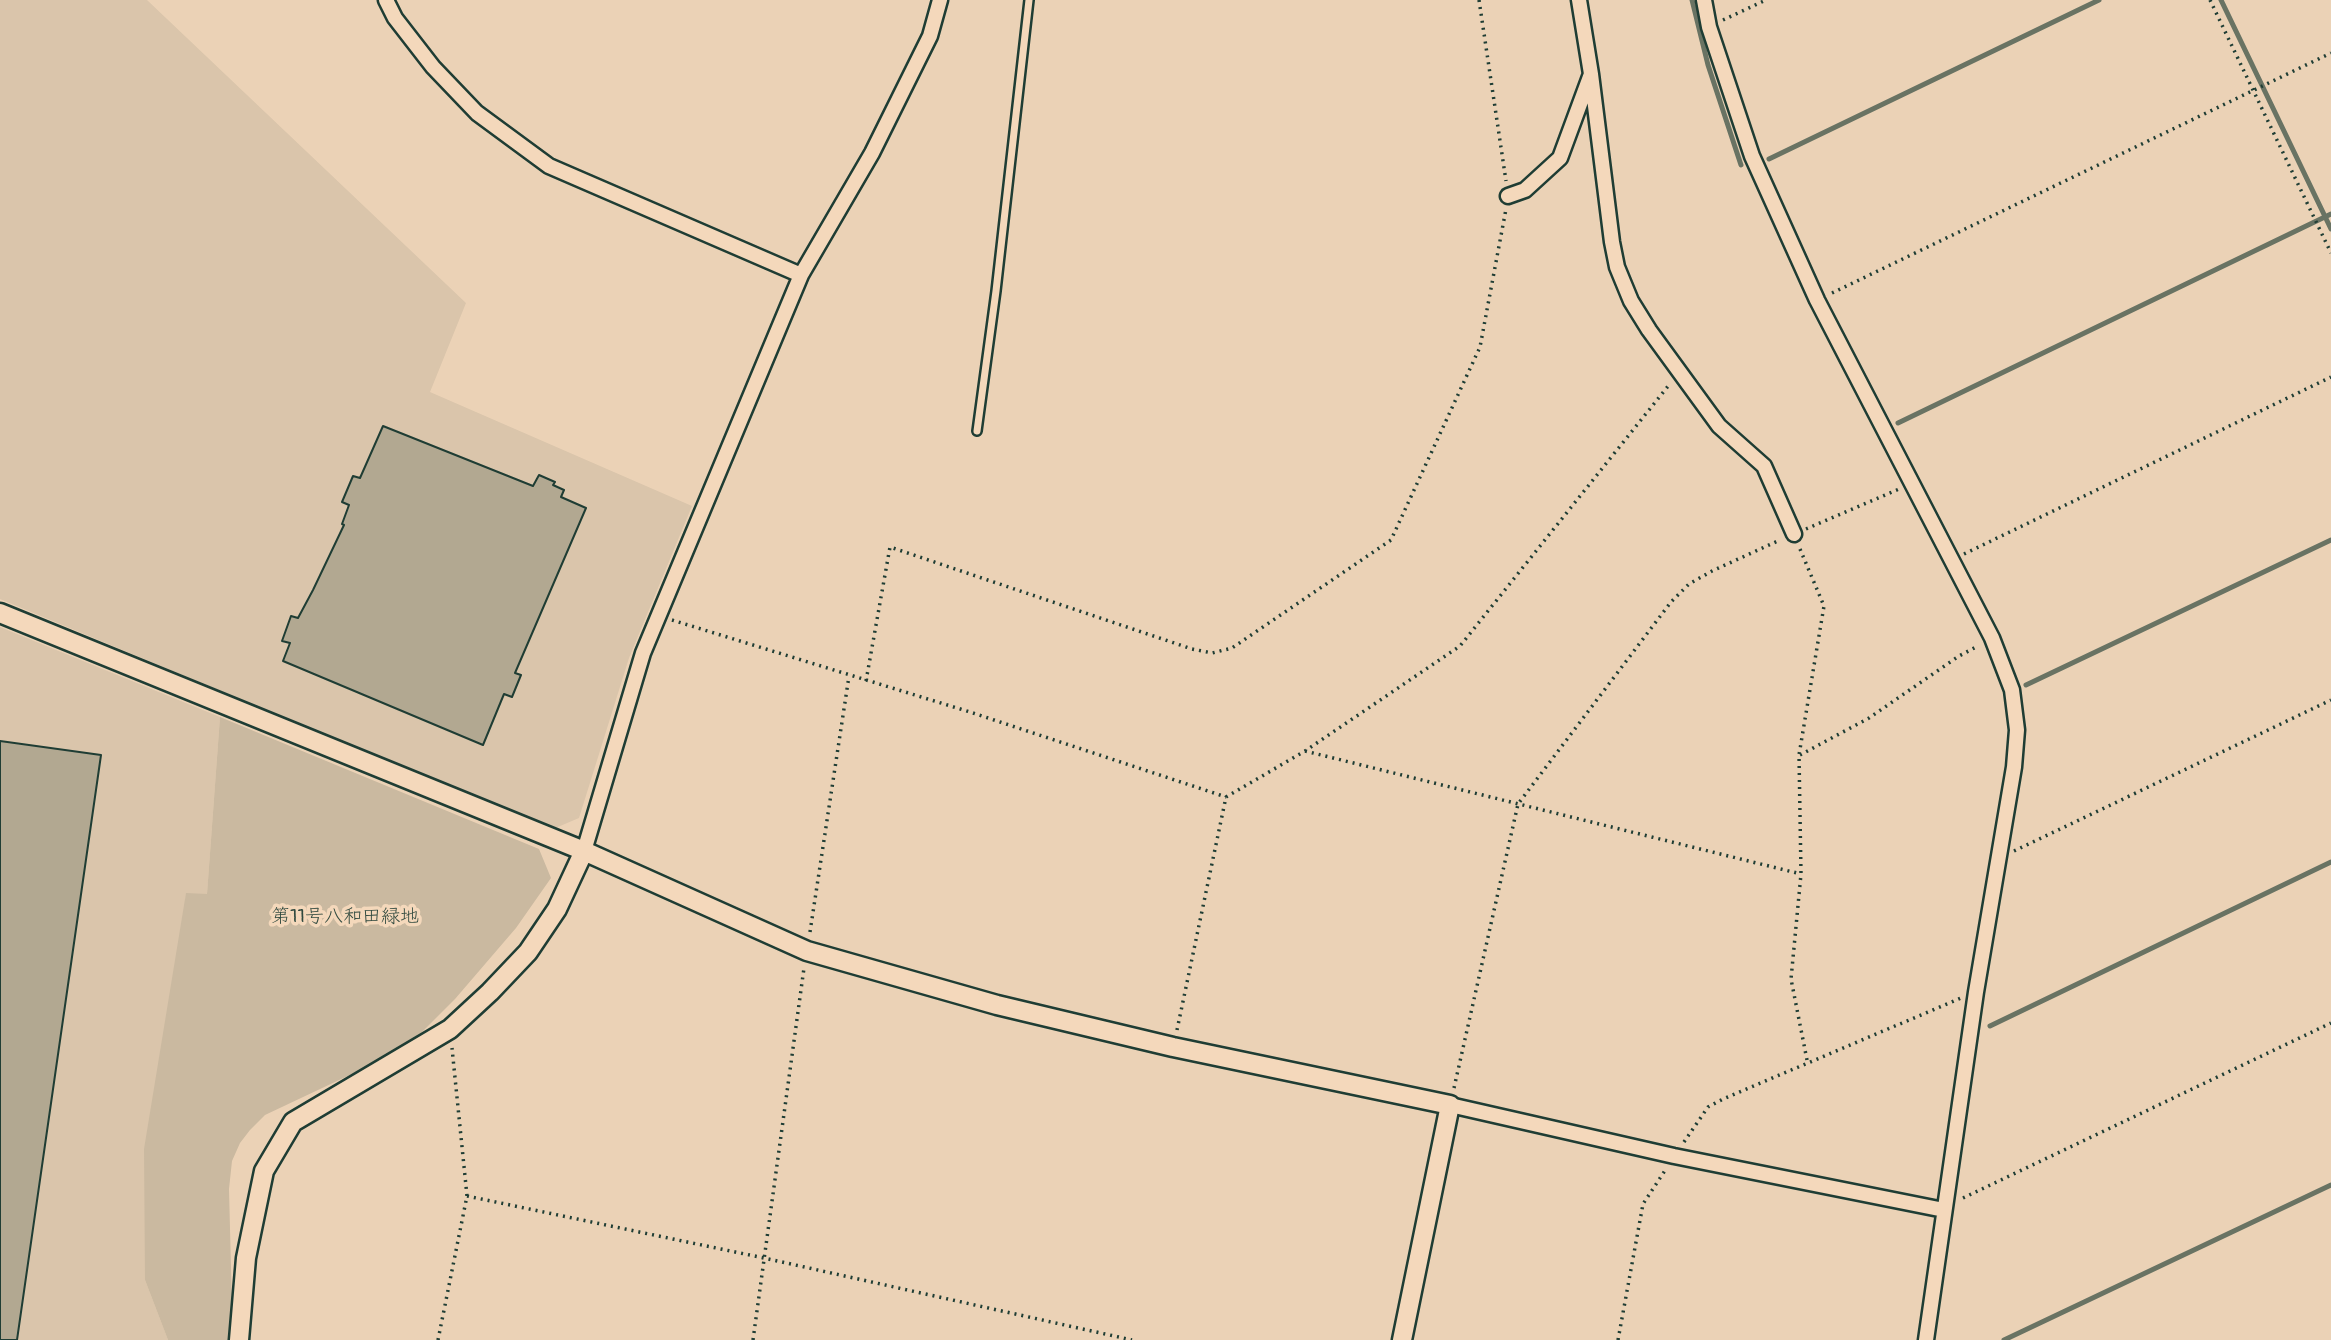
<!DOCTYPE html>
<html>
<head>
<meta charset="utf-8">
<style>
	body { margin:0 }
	canvas { display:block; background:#ebd2b6 }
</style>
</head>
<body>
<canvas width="2331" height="1340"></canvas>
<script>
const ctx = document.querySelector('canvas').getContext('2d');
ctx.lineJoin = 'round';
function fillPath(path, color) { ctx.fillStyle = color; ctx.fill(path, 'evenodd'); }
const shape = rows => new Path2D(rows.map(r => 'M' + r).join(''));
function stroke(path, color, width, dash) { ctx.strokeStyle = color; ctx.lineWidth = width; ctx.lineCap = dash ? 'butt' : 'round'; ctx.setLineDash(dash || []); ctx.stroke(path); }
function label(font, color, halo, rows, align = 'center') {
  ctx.font = font + ' Pangolin,"Klee One",sans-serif'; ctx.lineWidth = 7; ctx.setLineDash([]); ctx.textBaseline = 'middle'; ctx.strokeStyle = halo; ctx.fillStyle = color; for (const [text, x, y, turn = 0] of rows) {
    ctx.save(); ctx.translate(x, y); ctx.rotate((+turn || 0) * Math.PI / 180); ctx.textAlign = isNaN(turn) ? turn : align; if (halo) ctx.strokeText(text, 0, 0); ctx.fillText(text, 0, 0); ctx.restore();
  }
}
fillPath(shape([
	[0,0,147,0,466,303,430,392,692,506,629,658,579,818,553,829,0,599],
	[0,627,220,717,207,894,186,894,145,1280,168,1340,0,1340]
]), '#dac5ab');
fillPath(shape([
	[220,717,539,849,551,878,516,928,455,999,422,1032,390,1056,265,1115,250,1130,240,1143,232,1161,229,1189,232,1307,228,1340,168,1340,145,1280,144,1149,186,893,207,894]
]), '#cab9a0');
stroke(shape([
	[1692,0,1708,65,1741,165],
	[2221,0,2331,229],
	[1769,159,2099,0],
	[1898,423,2331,214],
	[2026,685,2331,540],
	[1990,1026,2331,862],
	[2004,1340,2331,1185]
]), '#697363', 5);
const building = shape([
	[383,426,533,486,539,475,555,482,553,485,564,490,561,497,586,508,515,673,521,675,512,697,504,694,483,745,283,661,290,643,282,641,291,616,298,618,313,590,344,525,342,524,349,505,342,502,353,476,360,478,383,426],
	[0,741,101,755,17,1340,0,1340,0,741]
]);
fillPath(building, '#b2a891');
stroke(building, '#1f3d34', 2);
const service = shape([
	[977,431,996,291,1029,0]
]);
const minor = shape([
	[386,0,395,18,433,67,477,113,549,166,801,275],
	[1704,0,1709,27,1752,156,1817,300,1992,638,2012,690,2017,730,2014,767,1976,992,1926,1340],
	[1591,74,1612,242,1617,267,1631,301,1649,330,1719,426,1764,466,1794,534],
	[1508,196,1525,190,1560,158,1591,74,1579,0],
	[584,851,643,653,801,275,872,153,930,36,940,0],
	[1450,1105,1674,1156,1944,1210]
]);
const tertiary = shape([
	[0,613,584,851,807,951,997,1005,1173,1047,1450,1105,1402,1340],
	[239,1340,246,1258,264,1171,293,1122,450,1029,490,992,528,952,557,909,584,851]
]);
stroke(service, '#1f3d34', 12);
stroke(minor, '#1f3d34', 19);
stroke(tertiary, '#1f3d34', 23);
stroke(shape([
	[1479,0,1506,181],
	[2210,0,2331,253],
	[1723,20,1766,0],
	[1832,293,2331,53],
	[1806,529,1899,489],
	[1800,549,1824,606,1799,755,1801,874,1791,979,1807,1060],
	[1964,554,2331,377],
	[672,620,970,712,1226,797],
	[866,681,890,547,1192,649,1212,653,1232,648,1391,540,1480,347,1506,209],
	[1305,751,1801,874],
	[1800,755,1869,718,1959,656,1978,646],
	[2014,851,2331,700],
	[810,932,849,676],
	[1177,1030,1226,797,1305,751,1460,646,1669,385],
	[1454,1088,1518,804,1671,602,1689,584,1712,571,1780,540],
	[1684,1142,1708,1107,1723,1099,1961,998],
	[467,1196,764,1258,1132,1340],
	[1963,1198,2331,1023],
	[438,1340,467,1196,452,1048],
	[753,1340,804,968],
	[1618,1340,1643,1204,1666,1169]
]), '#1f3d34', 3.5, [2, 5]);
stroke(service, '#f4d8bb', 7);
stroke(minor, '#f4d8bb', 14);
stroke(tertiary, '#f4d8bb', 18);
label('19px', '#30493f', '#f4d8bb', [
	["第11号八和田緑地",345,917]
]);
</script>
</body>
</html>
